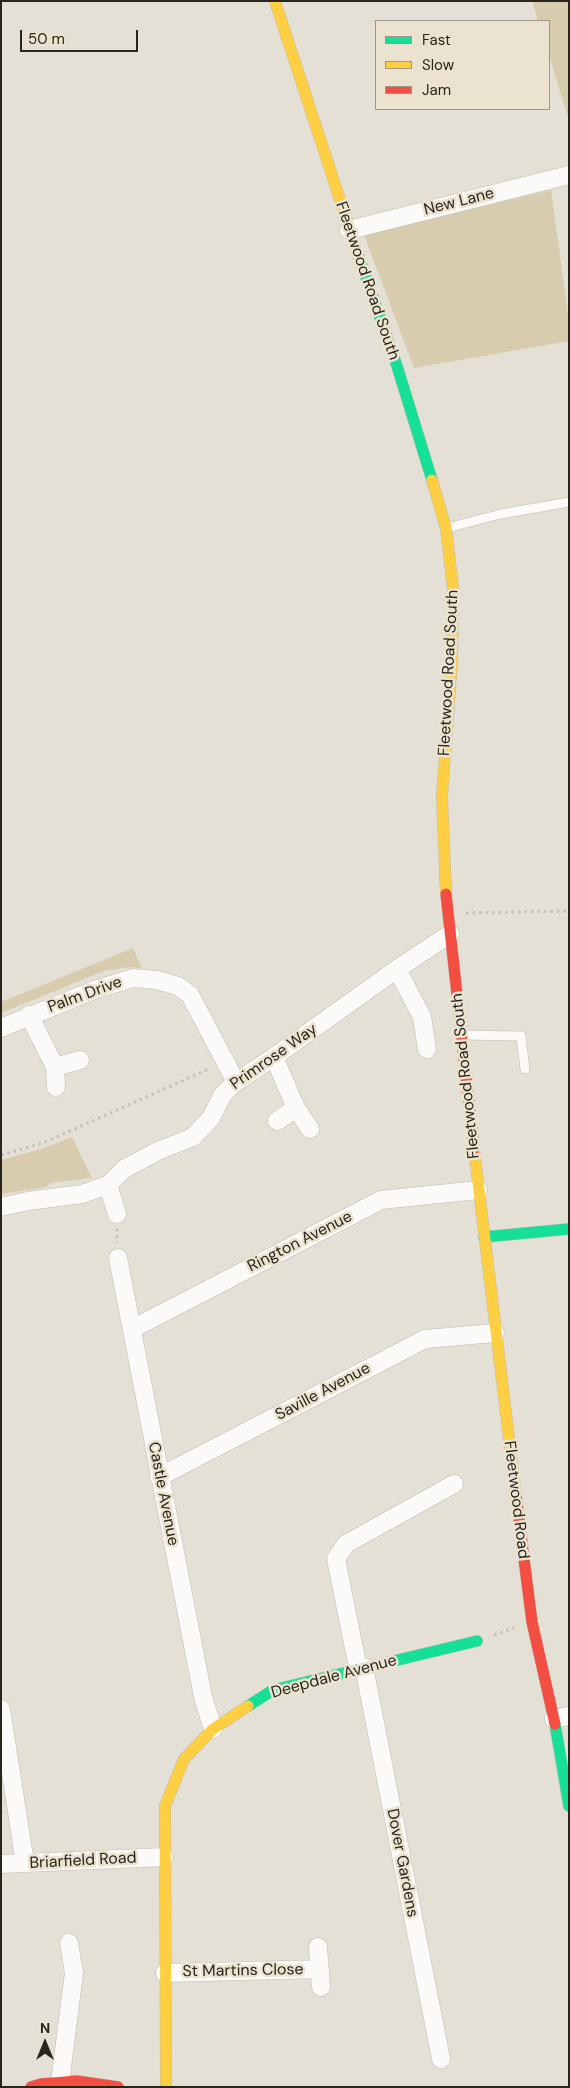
<!DOCTYPE html>
<html>
<head>
<meta charset="utf-8">
<style>
	body { margin:0 }
	#map { position:relative; width:570px; height:2088px; overflow:hidden; background:#e5e0d5; font-family:"DM Sans",sans-serif }
	canvas { display:block }
	.frame { position:absolute; inset:0; border:2px solid #28251d; pointer-events:none }
	.legend { position:absolute; left:375px; top:20px; width:175px; height:90px; box-sizing:border-box; background:#ebe3cf; border:1px solid #9d9788; margin:0; padding:6px 9px; list-style:none; font-size:15px; color:#28251d }
	.legend li { display:flex; align-items:center; gap:10px; height:25px }
	.legend b { width:25px; border:1px solid #9d9788 }
	.north { position:absolute; left:20px; top:2018px; width:50px; height:50px; -webkit-text-stroke:4px #ebe3cf; paint-order:stroke; rotate:0deg; font-size:14px; font-weight:700; line-height:20px; text-align:center; color:#28251d }
	.north::after { content:''; display:block; margin:auto; width:18px; height:22px; background:#28251d; clip-path:polygon(50% 0,100% 100%,50% 72%,0 100%) }
	.scale { position:absolute; left:20px; top:30px; width:118px; height:22px; box-sizing:border-box; border:2px solid #28251d; border-top:0; padding-left:6px; font-size:15px; line-height:18px; white-space:nowrap; color:#28251d; -webkit-text-stroke:4px #ebe3cf; paint-order:stroke }
</style>
</head>
<body>
<div id="map">
<canvas width="570" height="2088"></canvas>
<div class="frame"></div>
<ul class="legend">
<li><b style="height:6px;background:#16e098"></b>Fast</li>
<li><b style="height:6px;background:#ffcf43"></b>Slow</li>
<li><b style="height:6px;background:#f24e42"></b>Jam</li>
</ul>
<div class="north">N</div>
<div class="scale">50 m</div>
</div>
<script>
const ctx = document.querySelector('canvas').getContext('2d');
ctx.lineJoin = 'round';
function fillPath(path, color) { ctx.fillStyle = color; ctx.fill(path, 'evenodd'); }
const shape = rows => new Path2D(rows.map(r => 'M' + r).join(''));
function stroke(path, color, width, dash) { ctx.strokeStyle = color; ctx.lineWidth = width; ctx.lineCap = dash ? 'butt' : 'round'; ctx.setLineDash(dash || []); ctx.stroke(path); }
function label(font, color, halo, rows, align = 'center') {
  ctx.font = font + ' "DM Sans",sans-serif'; ctx.lineWidth = 5; ctx.setLineDash([]); ctx.textBaseline = 'middle'; ctx.strokeStyle = halo; ctx.fillStyle = color; for (const [text, x, y, turn = 0] of rows) {
    ctx.save(); ctx.translate(x, y); ctx.rotate((+turn || 0) * Math.PI / 180); ctx.textAlign = isNaN(turn) ? turn : align; if (halo) ctx.strokeText(text, 0, 0); ctx.fillText(text, 0, 0); ctx.restore();
  }
}
fillPath(shape([
	[532,1,569,1,569,121,549,55,549,21,538,21],
	[551,190,569,321,569,341,414,368,364,235],
	[133,948,142,968,128,967,104,971,1,1013,1,1002],
	[72,1137,92,1178,50,1183,46,1187,1,1194,1,1160,41,1149]
]), '#d8ccae');
const lane = shape([
	[447,528,501,514,569,502],
	[461,1035,521,1036,525,1069]
]);
const street = shape([
	[349,230,569,175],
	[397,969,422,1017,427,1049],
	[29,1015,55,1067,56,1087],
	[1,1028,94,990,133,978,157,980,178,986,190,995,236,1082],
	[274,1057,296,1108,310,1129],
	[55,1067,80,1060],
	[277,1121,296,1108],
	[108,1185,117,1214],
	[1,1207,28,1201,82,1194,108,1185,124,1169,158,1151,193,1137,211,1118,223,1094,236,1082,274,1057,397,969,450,934],
	[118,1258,203,1697,213,1729],
	[132,1329,381,1200,478,1190],
	[159,1477,425,1339,495,1333],
	[364,1667,441,2059],
	[358,1668,336,1559,346,1544,454,1484],
	[1,1709,25,1863],
	[554,1719,569,1716],
	[1,1864,164,1857],
	[318,1947,321,1987],
	[165,1973,320,1969],
	[60,2082,74,1973,69,1943]
]);
const fast = shape([
	[358,255,397,366,432,480],
	[484,1237,569,1229],
	[248,1706,273,1690,477,1641],
	[555,1724,569,1806]
]);
const slow = shape([
	[275,1,358,255],
	[432,480,446,528,453,588,452,660,442,797,446,894],
	[474,1149,515,1488],
	[166,2087,165,1806,184,1759,213,1729,248,1706]
]);
const jam = shape([
	[446,894,474,1149],
	[515,1488,532,1622,555,1724],
	[31,2087,41,2084,77,2081,118,2087]
]);
stroke(lane, '#bfbbb2', 10);
stroke(street, '#bfbbb2', 19);
stroke(fast, '#bfbbb2', 12);
stroke(slow, '#bfbbb2', 12);
stroke(jam, '#bfbbb2', 12);
stroke(shape([
	[466,913,569,911],
	[1,1155,43,1143,211,1068],
	[117,1229,117,1243],
	[494,1635,514,1628]
]), '#c3c1bd', 3, [2.5, 4]);
stroke(lane, '#fbfaf9', 9);
stroke(street, '#fbfaf9', 18);
stroke(fast, '#16e098', 11);
stroke(slow, '#ffcf43', 11);
stroke(jam, '#f24e42', 11);
label('16px', '#28251d', '#ebe3cf', [
	["New Lane",459,202,-14],
	["Fleetwood Road South",367,281,71],
	["Fleetwood Road South",449,673,-87],
	["Palm Drive",85,995,-20],
	["Primrose Way",274,1057,-35],
	["Fleetwood Road South",466,1076,-96],
	["Rington Avenue",300,1242,-27],
	["Saville Avenue",323,1392,-28],
	["Castle Avenue",163,1494,79],
	["Fleetwood Road",516,1500,83],
	["Deepdale Avenue",334,1677,-15],
	["Briarfield Road",83,1861,-3],
	["Dover Gardens",402,1863,79],
	["St Martins Close",243,1971,-1]
]);
</script>
</body>
</html>
